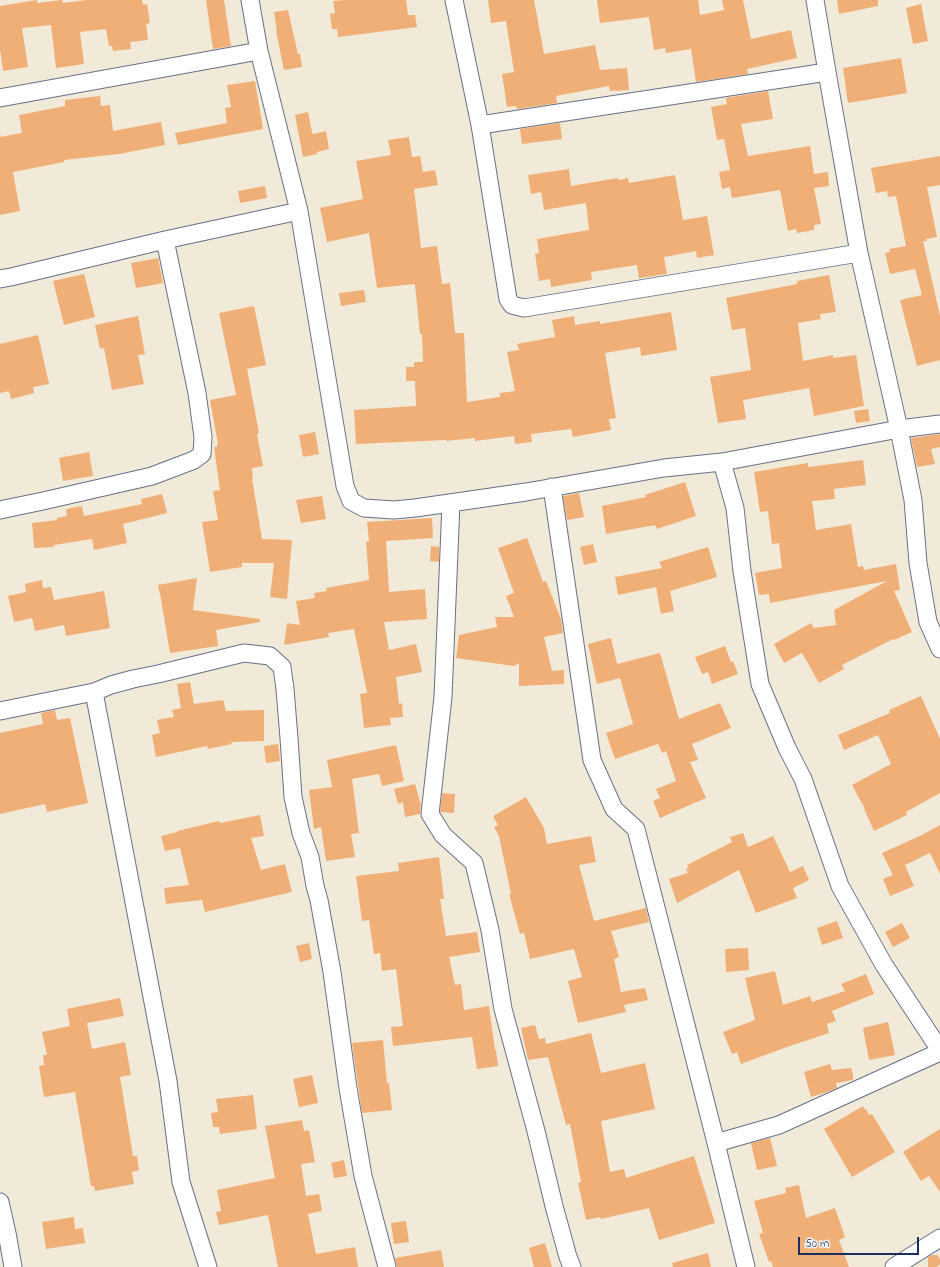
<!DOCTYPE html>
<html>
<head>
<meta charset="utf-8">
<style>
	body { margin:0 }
	#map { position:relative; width:940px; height:1267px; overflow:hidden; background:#f2ead8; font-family:"Indie Flower",sans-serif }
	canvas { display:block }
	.scale { position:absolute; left:798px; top:1237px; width:121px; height:18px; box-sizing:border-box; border:2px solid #1b2f5e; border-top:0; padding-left:5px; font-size:12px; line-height:14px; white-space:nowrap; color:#1b2f5e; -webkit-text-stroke:3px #f6f6f2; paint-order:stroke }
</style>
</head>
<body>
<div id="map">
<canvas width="940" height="1267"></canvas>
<div class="scale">50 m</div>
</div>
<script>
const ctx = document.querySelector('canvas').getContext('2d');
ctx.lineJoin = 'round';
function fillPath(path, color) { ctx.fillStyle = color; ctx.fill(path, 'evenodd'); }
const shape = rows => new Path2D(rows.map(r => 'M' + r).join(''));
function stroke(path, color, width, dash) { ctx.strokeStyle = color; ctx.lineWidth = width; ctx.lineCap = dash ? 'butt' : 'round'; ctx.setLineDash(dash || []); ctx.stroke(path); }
fillPath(shape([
	[37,0,37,3,62,0,63,3,86,0,142,0,143,5,147,4,150,23,146,24,148,40,130,42,131,49,113,51,112,46,109,46,106,29,80,32,84,64,56,68,51,25,22,28,28,67,3,71,0,49,0,6],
	[206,0,224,0,231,46,213,49],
	[344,0,406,0,408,15,415,15,417,27,338,37,337,29,332,29,330,14,335,13,333,1],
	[488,0,534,0,544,54,595,45,600,70,627,68,629,90,610,91,609,86,556,96,557,103,517,109,516,106,507,107,502,74,514,72,506,21,491,23],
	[597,0,698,0,700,15,724,10,722,0,743,0,751,39,791,30,797,58,747,69,748,74,696,82,691,49,666,53,665,48,654,50,649,17,600,23],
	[837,0,878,0,878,6,839,14],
	[921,4,928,41,913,44,906,8],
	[288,10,298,54,300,54,302,67,284,70,276,31,277,31,274,12],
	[901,58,907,93,848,103,843,68],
	[255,81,263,129,178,145,175,133,227,123,225,108,231,107,227,85],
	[768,91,773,119,741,124,748,156,810,146,814,174,828,172,829,186,814,188,821,224,814,225,814,230,797,233,796,229,788,231,780,190,732,198,730,187,722,189,719,172,730,170,724,139,717,140,711,107,727,104,726,98],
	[100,96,101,106,110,105,113,131,161,122,165,145,119,154,64,160,64,162,13,172,20,211,0,215,0,137,22,133,19,115,65,106,65,100],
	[308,112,312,132,313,134,326,131,329,149,317,152,317,154,303,157,295,115],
	[560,123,562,139,522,144,520,129],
	[409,137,412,157,420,156,423,172,435,170,438,185,414,189,421,248,437,246,442,284,450,283,455,333,464,333,467,402,500,397,500,393,515,391,507,352,519,350,517,344,555,337,552,320,574,316,575,325,600,321,600,324,671,312,677,350,641,356,640,347,605,353,616,418,609,419,611,430,573,437,571,429,531,434,532,442,515,444,514,436,475,441,475,438,446,441,446,440,356,444,354,410,416,406,415,381,406,381,406,367,414,367,414,362,423,362,422,334,420,334,415,285,414,284,377,288,369,233,327,242,320,208,363,199,356,161,391,155,388,140],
	[940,156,940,185,927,187,937,237,926,239,927,241,923,241,940,316,940,360,917,366,900,300,922,295,915,269,890,274,885,253,890,252,889,249,906,246,896,196,888,197,887,191,876,193,871,168],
	[569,169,571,186,618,178,619,180,628,178,629,183,675,175,683,220,707,216,714,255,697,258,696,251,664,257,667,274,639,278,637,265,591,272,592,280,551,287,550,279,539,281,535,254,539,253,537,239,589,230,586,203,544,210,541,192,531,194,528,175],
	[265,186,267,198,240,203,238,191],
	[158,258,163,283,136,288,131,263],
	[84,274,95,317,64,325,53,281],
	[829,275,836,312,820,314,821,319,798,323,803,361,833,355,833,358,856,355,864,406,814,416,809,388,743,400,746,419,718,423,710,377,751,370,745,328,732,330,726,298,797,284,797,281],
	[364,290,366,302,341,306,339,293],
	[254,306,266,365,247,369,259,433,257,434,263,466,252,468,253,479,252,479,262,539,292,540,287,599,270,597,274,563,242,563,242,567,210,572,202,522,218,520,213,491,220,490,214,447,217,447,217,444,218,444,210,400,236,395,219,313],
	[138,316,145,354,138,355,144,384,112,390,104,348,100,349,95,325],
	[38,335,49,384,33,387,34,393,11,399,9,391,0,393,0,344],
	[868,409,870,421,856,423,854,411],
	[315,432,319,454,303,457,299,435],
	[940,434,940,447,931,449,935,464,917,467,911,438],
	[89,452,93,476,63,481,59,458],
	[863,460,866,485,834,489,835,499,812,501,816,530,851,524,858,567,863,566,864,570,896,564,900,590,894,591,912,632,894,640,893,639,842,665,844,669,819,683,802,653,784,663,774,644,811,623,814,628,836,625,834,610,887,581,770,603,769,594,759,595,755,573,782,568,779,543,772,544,768,511,760,512,754,472,808,463,808,467],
	[685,482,696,516,657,529,655,525,606,534,602,506,646,497,645,495],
	[579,493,584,517,567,520,563,496],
	[162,494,167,513,123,524,127,543,94,550,92,539,54,545,54,547,34,548,32,523,57,520,57,518,67,516,66,509,82,506,84,516,142,504,141,499],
	[322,496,326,519,301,523,296,500],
	[432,518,433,538,386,541,389,592,425,589,427,619,384,622,389,650,416,644,422,672,396,677,399,704,402,703,403,717,390,718,391,725,364,728,360,694,367,693,354,629,328,633,329,637,284,645,287,623,300,625,296,601,315,598,314,593,327,591,326,588,369,580,366,542,369,541,367,522],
	[527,538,543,582,546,581,561,619,563,633,544,637,552,671,564,670,564,684,519,686,519,663,514,666,456,658,459,635,497,627,495,617,514,617,506,596,514,593,498,548],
	[593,544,597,562,584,565,580,547],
	[431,546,439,547,439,562,430,561],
	[708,547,717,577,670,591,674,611,661,614,656,587,618,595,615,577,662,568,659,562],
	[197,578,193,610,260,619,260,622,216,630,218,646,170,653,161,599,158,585],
	[42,580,43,588,51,587,54,600,104,591,110,628,66,636,64,625,35,631,32,618,14,622,8,596,26,592,25,584],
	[611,638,617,664,660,653,679,719,720,703,731,728,692,744,698,760,690,762,706,798,660,818,653,801,660,798,656,789,676,781,666,751,662,753,658,744,615,759,606,733,633,724,620,678,597,684,588,644],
	[725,646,731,662,733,661,738,674,712,684,708,672,702,674,695,657],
	[190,682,194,704,223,700,226,711,264,710,264,741,231,742,232,744,208,749,207,746,156,757,152,735,160,733,157,720,174,717,172,710,181,708,177,684],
	[921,696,940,739,940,793,906,812,907,815,874,831,864,809,865,809,852,785,891,764,878,735,844,750,838,735,890,713,889,710],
	[55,710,57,720,70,718,88,803,47,812,45,804,0,814,0,733,43,724,41,713],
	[278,744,280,761,266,763,264,746],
	[396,745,404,781,382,786,379,774,352,779,359,833,351,834,355,857,326,861,321,827,314,829,309,790,332,787,327,760],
	[415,784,420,802,421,802,420,814,405,817,403,802,398,804,394,789],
	[442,793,455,794,454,813,440,812],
	[526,797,544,828,547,844,591,836,596,862,579,865,594,921,646,908,649,922,611,931,619,957,614,959,621,992,645,988,648,1000,624,1005,626,1012,578,1023,568,981,582,977,574,949,530,959,524,933,520,934,509,894,511,894,499,836,494,827,498,825,493,816],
	[260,815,264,836,251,838,261,870,285,864,292,892,205,912,202,900,166,904,164,888,189,885,180,848,165,851,161,836,177,832,177,831,219,821,220,823],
	[940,825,940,874,930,853,905,865,914,886,890,896,883,879,893,875,882,853,922,835],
	[743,833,748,847,773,836,790,872,803,866,809,880,793,888,797,898,756,913,739,870,677,903,669,879,688,873,686,869,689,868,687,865,732,842,730,837],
	[439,857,444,899,440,899,446,936,477,932,480,952,449,957,455,985,461,984,464,1010,489,1006,495,1050,496,1050,498,1066,477,1069,472,1037,393,1046,391,1027,403,1026,396,969,382,971,380,953,374,954,369,920,362,921,356,876,399,871,398,863],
	[837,921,843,938,822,945,817,928],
	[902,923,910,938,893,947,885,932],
	[309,943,312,959,300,962,296,946],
	[748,948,749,970,726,972,725,949],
	[775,971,783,1005,810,996,812,1002,845,991,841,984,866,974,874,994,832,1011,836,1021,827,1024,829,1033,787,1047,741,1064,737,1052,732,1054,723,1032,755,1020,745,978],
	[120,998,124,1016,87,1023,92,1049,125,1042,131,1075,120,1077,133,1156,137,1156,139,1170,132,1172,134,1184,95,1191,94,1186,91,1186,75,1092,44,1097,39,1066,44,1065,43,1055,47,1055,42,1032,70,1026,67,1009],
	[888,1022,895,1055,869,1060,863,1028],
	[535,1025,539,1039,545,1038,546,1044,591,1033,601,1073,645,1063,655,1109,601,1121,610,1172,624,1169,626,1178,694,1156,715,1223,659,1240,649,1208,601,1219,600,1217,586,1220,578,1183,581,1182,570,1124,566,1125,548,1057,528,1060,521,1028],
	[383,1040,387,1083,389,1083,392,1110,362,1113,352,1043],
	[830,1064,832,1070,851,1068,853,1075,853,1080,836,1083,837,1088,827,1092,811,1097,804,1072],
	[312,1075,318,1103,299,1107,293,1079],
	[253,1095,257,1129,220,1134,219,1127,213,1127,211,1113,218,1112,216,1099],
	[863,1106,864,1109,866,1109,869,1115,872,1114,895,1152,852,1177,824,1129],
	[302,1120,304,1131,309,1130,315,1162,301,1164,306,1196,319,1194,322,1211,308,1214,316,1254,355,1247,358,1267,278,1267,268,1215,219,1225,216,1212,221,1211,217,1190,275,1178,265,1126],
	[940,1129,940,1192,929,1176,921,1181,903,1152],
	[770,1138,777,1166,757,1170,751,1143],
	[344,1160,347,1176,334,1178,331,1163],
	[799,1185,806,1218,835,1208,845,1237,839,1240,849,1267,773,1267,771,1261,769,1262,759,1234,763,1233,754,1201,786,1193,785,1188],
	[74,1217,75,1229,83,1228,85,1243,46,1249,42,1222],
	[406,1221,409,1242,394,1244,391,1223],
	[545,1243,552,1267,534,1267,529,1248],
	[441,1250,444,1267,397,1267,395,1258],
	[708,1253,711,1267,673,1267,672,1263],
	[932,1255,937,1255,940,1259,940,1264,937,1267,928,1267,928,1257]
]), '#f0af76');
const minor = shape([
	[250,0,259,51,299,211,345,486,351,501,364,508,394,510,415,508,526,492,664,468,722,462,899,429,940,424],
	[454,0,480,125,508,299,512,305,524,308,859,253],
	[815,0,827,72,859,253,899,429,913,500,918,563,928,622,940,649],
	[0,98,259,51],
	[480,125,827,72],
	[0,279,11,277,165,240,299,211],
	[722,462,735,508,742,571,760,684,787,748,803,779,840,886,884,965,940,1050],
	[552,487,592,760,614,809,636,829,716,1143,746,1267],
	[451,503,443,697,430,814,443,835,474,863,490,930,503,1009,536,1131,554,1206,568,1257,572,1267],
	[0,510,43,501,152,476,194,460,202,454,203,437,197,393,165,240],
	[94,692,168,1081,181,1182,208,1267],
	[0,711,94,692,111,685,133,679,158,674,244,653,270,656,282,667,285,689,289,738,293,797,301,833,310,857,315,886,319,900,332,972,348,1088,363,1176,387,1267],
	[716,1143,779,1125,940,1052],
	[0,1202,7,1233,13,1267],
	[894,1267,940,1238]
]);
stroke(minor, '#667089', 19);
stroke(minor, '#fff', 17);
</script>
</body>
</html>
